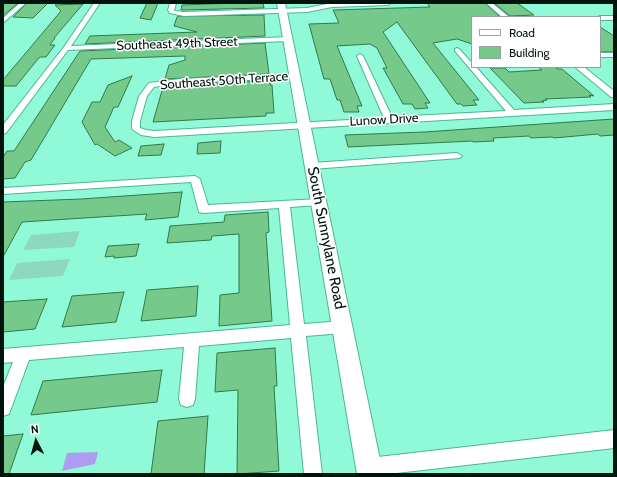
<!DOCTYPE html>
<html>
<head>
<meta charset="utf-8">
<style>
	body { margin:0 }
	#map { position:relative; width:617px; height:477px; overflow:hidden; background:#90fad8; font-family:Cabin,sans-serif }
	canvas { display:block }
	.frame { position:absolute; inset:0; border:4px solid #00140d; pointer-events:none }
	.legend { position:absolute; left:471px; top:16px; width:130px; height:52px; box-sizing:border-box; background:#fff; border:1px solid #99a19e; margin:0; padding:5px 7px; list-style:none; font-size:12px; color:#00140d }
	.legend li { display:flex; align-items:center; gap:8px; height:20px }
	.legend b { width:20px; border:1px solid #99a19e }
	.north { position:absolute; left:16px; top:421px; width:40px; height:40px; -webkit-text-stroke:3px #fff; paint-order:stroke; rotate:354deg; font-size:11px; font-weight:700; line-height:16px; text-align:center; color:#00140d }
	.north::after { content:''; display:block; margin:auto; width:14px; height:18px; background:#00140d; clip-path:polygon(50% 0,100% 100%,50% 72%,0 100%) }
</style>
</head>
<body>
<div id="map">
<canvas width="617" height="477"></canvas>
<div class="frame"></div>
<ul class="legend">
<li><b style="height:5px;background:#fff"></b>Road</li>
<li><b style="height:11px;background:#75ca8b"></b>Building</li>
</ul>
<div class="north">N</div>
</div>
<script>
const ctx = document.querySelector('canvas').getContext('2d');
ctx.lineJoin = 'round';
function fillPath(path, color) { ctx.fillStyle = color; ctx.fill(path, 'evenodd'); }
const shape = rows => new Path2D(rows.map(r => 'M' + r).join(''));
function stroke(path, color, width, dash) { ctx.strokeStyle = color; ctx.lineWidth = width; ctx.lineCap = dash ? 'butt' : 'round'; ctx.setLineDash(dash || []); ctx.stroke(path); }
function label(font, color, halo, rows, align = 'center') {
  ctx.font = font + ' Cabin,sans-serif'; ctx.lineWidth = 3; ctx.setLineDash([]); ctx.textBaseline = 'middle'; ctx.strokeStyle = halo; ctx.fillStyle = color; for (const [text, x, y, turn = 0] of rows) {
    ctx.save(); ctx.translate(x, y); ctx.rotate((+turn || 0) * Math.PI / 180); ctx.textAlign = isNaN(turn) ? turn : align; if (halo) ctx.strokeText(text, 0, 0); ctx.fillText(text, 0, 0); ctx.restore();
  }
}
fillPath(shape([
	[80,231,74,247,23,250,31,235],
	[70,259,63,276,9,280,17,263]
]), '#8fd8c0');
fillPath(shape([
	[98,452,95,464,62,471,67,453]
]), '#ac9df2');
const building = shape([
	[3,3,18,3,3,16,3,3],
	[27,3,48,3,33,18,13,17,27,3],
	[147,3,158,3,151,20,140,18,147,3],
	[236,3,263,3,264,8,181,10,182,5,236,3],
	[427,3,485,3,500,17,472,17,472,44,457,39,433,43,479,100,473,100,477,105,463,106,461,104,457,104,397,22,383,32,430,103,425,103,428,108,415,109,412,104,403,104,383,68,387,68,377,48,370,44,337,46,362,106,357,106,359,112,344,112,340,100,337,100,330,79,324,79,309,24,339,23,333,10,430,7,427,3],
	[494,3,517,3,534,15,510,16,494,3],
	[83,4,54,38,55,38,50,45,55,45,46,57,40,57,38,59,16,86,3,86,3,80,61,11,55,5,83,4],
	[264,15,265,36,85,44,90,36,197,32,174,26,177,17,179,16,264,15],
	[600,27,614,36,614,52,600,52,600,27],
	[265,43,269,74,165,79,169,65,185,60,185,56,91,59,31,160,25,162,15,178,3,179,3,157,7,151,14,151,80,51,265,43],
	[538,67,555,67,557,69,562,69,594,96,589,95,591,97,545,99,547,100,542,101,544,102,524,103,490,68,505,68,509,72,542,70,538,67],
	[132,76,118,107,114,107,105,127,115,142,119,140,132,148,115,156,97,144,95,145,82,122,92,102,100,102,108,85,132,76],
	[270,81,270,85,272,85,274,113,266,113,266,116,153,122,163,87,180,84,270,81],
	[614,119,614,135,600,136,598,134,554,138,552,137,531,138,529,136,493,138,494,141,473,142,472,141,348,147,345,135,424,132,614,119],
	[221,141,220,153,197,154,198,143,221,141],
	[164,144,161,155,138,156,141,146,164,144],
	[182,192,178,217,145,220,147,214,22,222,3,257,3,202,81,199,182,192],
	[268,212,269,232,266,233,272,321,219,326,220,295,239,293,239,234,212,236,211,240,167,243,170,226,224,222,225,215,268,212],
	[139,244,136,256,114,258,114,256,105,257,108,246,139,244],
	[198,286,196,316,141,321,147,290,198,286],
	[124,292,116,322,62,327,72,296,124,292],
	[47,299,35,329,3,332,3,302,47,299],
	[275,348,277,386,274,386,279,471,237,474,238,390,215,392,217,353,275,348],
	[162,370,157,402,31,415,43,381,162,370],
	[208,416,204,474,151,474,158,421,208,416],
	[23,434,9,474,3,474,3,436,23,434]
]);
fillPath(building, '#75ca8b');
stroke(building, '#2f7a47', 1);
const street = shape([
	[20,3,26,3,3,23,3,18,20,3],
	[94,3,100,3,71,46,288,37,291,39,288,41,68,50,6,133,3,134,3,125,64,47,94,3],
	[170,3,176,3,174,11,184,12,307,8,332,3,391,3,388,5,332,7,307,12,184,16,170,13,168,10,170,3],
	[486,3,492,3,509,17,502,17,486,3],
	[600,16,614,16,614,20,600,20,600,17,598,17,600,16],
	[457,48,459,49,472,63,472,67,476,67,514,110,614,104,614,110,154,137,141,135,132,129,132,121,139,96,149,83,180,79,295,74,299,76,295,78,180,83,154,87,147,96,140,121,140,128,146,130,154,131,384,118,357,56,360,54,363,56,392,117,506,111,455,51,455,49,457,48],
	[600,53,614,53,614,57,600,57,600,53],
	[575,67,584,67,614,91,614,97,611,97,575,67],
	[457,153,462,156,460,158,312,169,307,166,312,163,457,153],
	[195,176,200,179,208,205,319,199,323,200,324,202,323,204,319,205,290,207,304,324,343,321,348,323,350,327,348,331,343,333,306,336,322,474,304,474,291,338,199,346,195,399,193,405,187,407,181,405,179,399,184,347,29,360,9,414,3,416,3,387,13,362,3,363,3,349,290,325,279,208,203,213,199,212,191,182,3,194,3,188,195,176],
	[614,430,614,448,388,474,364,474,360,467,363,461,369,458,614,430]
]);
const secondary = shape([
	[277,3,285,3,383,474,357,474,277,3]
]);
stroke(street, '#4ab697', 2);
stroke(secondary, '#4ab697', 2);
fillPath(street, '#fff');
fillPath(secondary, '#fff');
label('13px', '#00140d', '#fff', [
	["Southeast 49th Street",177,44,-2],
	["Southeast 50th Terrace",224,81,-4],
	["Lunow Drive",384,120,-3]
]);
label('15px', '#00140d', '#fff', [
	["South Sunnylane Road",326,238,79]
]);
</script>
</body>
</html>
